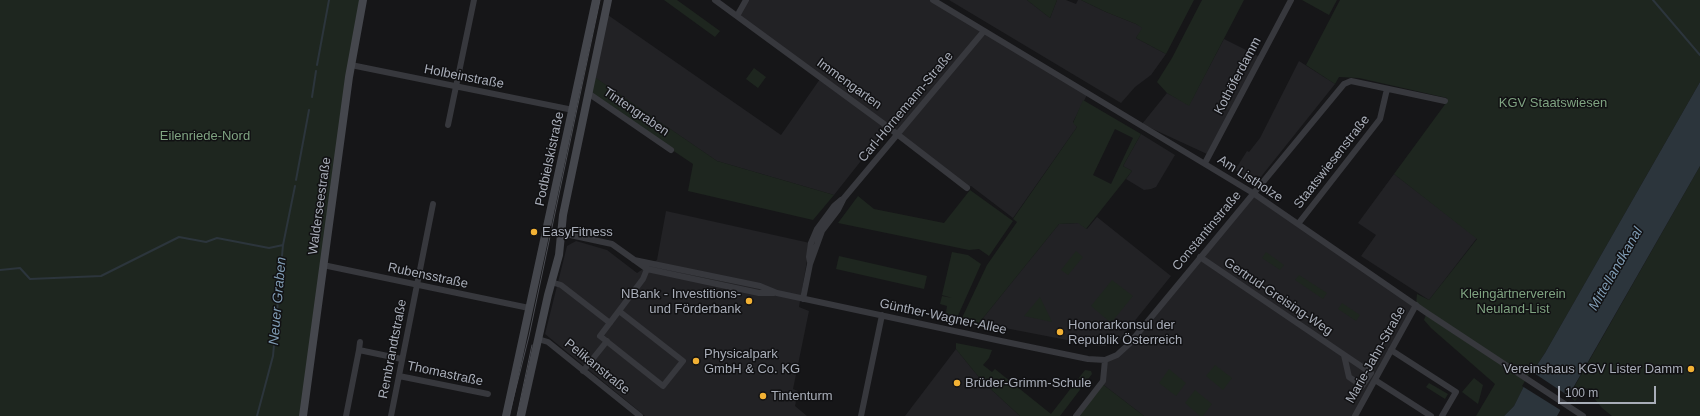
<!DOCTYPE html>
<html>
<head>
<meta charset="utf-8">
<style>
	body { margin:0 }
	#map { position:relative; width:1700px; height:416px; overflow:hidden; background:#161618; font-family:Helvetica,sans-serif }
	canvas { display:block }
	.scale { position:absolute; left:1558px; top:386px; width:98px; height:18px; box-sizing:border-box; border:2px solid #a8adb8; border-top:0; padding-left:5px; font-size:12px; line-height:14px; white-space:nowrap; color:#a8adb8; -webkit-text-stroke:3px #111113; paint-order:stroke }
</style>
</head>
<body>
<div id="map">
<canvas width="1700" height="416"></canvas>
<div class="scale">100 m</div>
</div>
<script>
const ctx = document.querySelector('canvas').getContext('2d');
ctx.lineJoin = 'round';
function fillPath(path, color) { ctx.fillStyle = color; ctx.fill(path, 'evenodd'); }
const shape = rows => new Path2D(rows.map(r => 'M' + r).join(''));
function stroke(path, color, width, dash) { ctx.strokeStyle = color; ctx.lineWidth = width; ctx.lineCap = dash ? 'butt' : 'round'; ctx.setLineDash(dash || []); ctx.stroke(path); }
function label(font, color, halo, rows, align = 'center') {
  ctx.font = font + ' Helvetica,sans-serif'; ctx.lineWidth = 3; ctx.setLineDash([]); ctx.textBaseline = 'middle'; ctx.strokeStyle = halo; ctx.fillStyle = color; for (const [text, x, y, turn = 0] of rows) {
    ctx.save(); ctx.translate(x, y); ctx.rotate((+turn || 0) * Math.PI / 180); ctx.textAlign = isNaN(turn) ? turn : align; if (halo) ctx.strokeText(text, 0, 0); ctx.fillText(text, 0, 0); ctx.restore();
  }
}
fillPath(shape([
	[746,0,933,0,1088,93,1073,122,1077,127,1013,218,971,186,967,188,737,16],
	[949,0,1027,0,1050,18,1057,0,1066,0,1076,4,1078,0,1081,0,1106,12,1136,24,1143,28,1136,38,1166,54,1151,75,1135,87,1121,103],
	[605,13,781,135,820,79,887,128,834,195,717,161,591,75],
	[1224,39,1260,57,1207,154,1142,124,1167,93,1189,105],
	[1299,61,1335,84,1256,183,1235,170,1247,151,1249,152,1260,138],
	[1141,134,1175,155,1156,187,1151,189,1144,190,1126,179,1132,171,1123,166],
	[1394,174,1477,238,1429,300,1361,256,1376,235,1358,223],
	[1253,193,1416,305,1355,416,1144,416,1101,383,1105,360,1117,355],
	[666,211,810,243,799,307,809,311,793,389,798,391,795,406,807,416,645,416,545,334,567,246,576,241,607,250,637,273,657,260],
	[1097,217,1171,276,1120,339,1105,346,1098,346,979,323,1059,224,1079,223,1087,229],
	[956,349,982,381,1020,416,905,416]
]), '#222225');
fillPath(shape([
	[0,0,363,0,303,416,0,416],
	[664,0,677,0,720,31,715,37],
	[1027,0,1057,0,1050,18],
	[1081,0,1194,0,1166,54,1136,38,1142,28,1136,24,1106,12],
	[1202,0,1244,0,1189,106,1167,93,1157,82,1172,58],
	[1302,0,1337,0,1329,15],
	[1340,0,1700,0,1700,82,1545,353,1527,380,1514,406,1504,416,1476,416,1495,384,1431,328,1424,320,1427,312,1416,305,1417,294,1429,300,1477,239,1394,174,1446,103,1447,98,1359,78,1339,77,1335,84,1306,65],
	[754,68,766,77,758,88,746,79],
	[593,76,717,161,834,195,813,220,688,191,693,164,592,96],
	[1083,100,1141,134,1123,166,1132,171,1086,229,1078,223,1059,224,979,323,961,320,987,265,1017,222,1013,219,1077,127,1073,123],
	[1115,129,1133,138,1111,184,1093,175],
	[1700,166,1700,416,1612,416,1602,408,1586,388,1575,401,1569,396],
	[970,190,1013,221,989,256,979,249,969,250,838,223,858,196,874,209,944,223],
	[1076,251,1083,257,1068,275,1061,270],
	[952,252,968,255,981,264,956,320,942,317,946,312,947,306,940,304,942,296,952,298,942,295],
	[1266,252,1284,265,1280,270,1262,258],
	[839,256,927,276,924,289,836,269],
	[1299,275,1327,293,1323,299,1295,280],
	[1112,280,1133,296,1111,323,1091,306],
	[1040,297,1052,322,1024,316],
	[1342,303,1360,315,1356,321,1338,309],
	[956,343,992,350,989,358,983,365,992,372,995,369,1051,414,1085,370,1091,371,1092,374,1060,416,1020,416,982,381,956,349],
	[1215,365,1232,378,1223,390,1206,376],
	[1169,369,1186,383,1176,396,1159,383],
	[1474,378,1483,385,1478,404,1462,392],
	[1101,383,1144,416,1076,416],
	[1429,383,1448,394,1445,399,1426,387],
	[1195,390,1212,404,1203,416,1200,416,1185,403]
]), '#1e261f');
fillPath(shape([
	[1700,82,1700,166,1557,416,1504,416,1514,406,1527,380,1545,353]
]), '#2c353c');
fillPath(shape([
	[1531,371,1570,397,1562,411,1522,386]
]), '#161618');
stroke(shape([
	[1653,0,1700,55],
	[317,65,329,0],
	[312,97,316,71],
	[296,180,309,110],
	[0,270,20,268,30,279,101,276,179,237,206,242,217,238,269,248,283,245],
	[257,416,273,356,283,245,295,186]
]), '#2c353c', 2);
stroke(shape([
	[715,0,884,124,967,188],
	[933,0,1253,193,1427,313,1583,416],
	[737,16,746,0],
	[351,65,573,110],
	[588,93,671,150],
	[448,125,474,0],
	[1205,163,1291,0],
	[1298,224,1380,119,1387,89],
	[561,233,612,244,647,269,759,293,774,293],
	[1200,257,1371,373,1362,386,1349,377,1344,355],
	[634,260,760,286,777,293,1001,341,1088,359,1105,360,1117,355,1129,344,1344,84,1351,81,1445,101],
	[810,262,809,257,811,243,817,229,834,206,841,200],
	[323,265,529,308],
	[551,282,561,285,610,323],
	[803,299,810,264,822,231,838,210,844,198,984,31],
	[619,311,683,361,663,386,600,336,643,279,647,269],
	[538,339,548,342,640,416],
	[359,350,360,342],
	[1391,350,1456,392,1442,416],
	[583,371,607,341],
	[399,376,488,394],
	[1375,380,1431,416],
	[346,416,359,350,402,359],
	[391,416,433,204],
	[861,416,882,315],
	[1076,416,1103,381,1105,360],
	[1355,416,1416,305]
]), '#37383d', 6);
stroke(shape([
	[303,416,349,77,363,0],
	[506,416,596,0],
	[521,416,548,295,559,255,563,215,608,0]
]), '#45474d', 8);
stroke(shape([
	[509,416,529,336,600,0],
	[517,416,532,345]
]), '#4a4c52', 1);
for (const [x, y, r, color] of [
	[534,232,4,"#f2b134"],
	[749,301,4,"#f2b134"],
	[1060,332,4,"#f2b134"],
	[696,361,4,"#f2b134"],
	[1691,369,4,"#f2b134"],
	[957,383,4,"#f2b134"],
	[763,396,4,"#f2b134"]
]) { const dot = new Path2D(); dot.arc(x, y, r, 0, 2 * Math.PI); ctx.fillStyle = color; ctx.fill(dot); stroke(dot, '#111113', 1.5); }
label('13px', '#a8adb8', '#111113', [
	["Kothöferdamm",1238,76,-62],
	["Holbeinstraße",464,77,11],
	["Immengarten",849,84,36],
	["Carl-Hornemann-Straße",906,107,-50],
	["Tintengraben",636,112,34],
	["Podbielskistraße",550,159,-78],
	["Staatswiesenstraße",1332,162,-52],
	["Am Listholze",1250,179,33],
	["Walderseestraße",320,206,-82],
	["Constantinstraße",1207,231,-50],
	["Rubensstraße",428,276,12],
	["Gertrud-Greising-Weg",1278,297,34],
	["Günther-Wagner-Allee",943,317,12],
	["Rembrandtstraße",393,349,-79],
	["Marie-Jahn-Straße",1376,355,-61],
	["Pelikanstraße",597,367,39],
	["Thomastraße",445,374,12]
]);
label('13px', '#7fa381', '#111113', [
	["KGV Staatswiesen",1553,103],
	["Eilenriede-Nord",205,136],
	["Kleingärtnerverein",1513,294],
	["Neuland-List",1513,309]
]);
label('13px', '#a8adb8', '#111113', [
	["EasyFitness",542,232],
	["NBank - Investitions-",741,294,"right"],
	["und Förderbank",741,309,"right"],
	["Honorarkonsul der",1068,325],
	["Republik Österreich",1068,340],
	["Physicalpark",704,354],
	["GmbH & Co. KG",704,369],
	["Vereinshaus KGV Lister Damm",1683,369,"right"],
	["Brüder-Grimm-Schule",965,383],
	["Tintenturm",771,396]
], 'left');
label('italic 14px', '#7f9bb3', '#111113', [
	["Mittellandkanal",1616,269,-60],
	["Neuer Graben",278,301,-85]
]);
</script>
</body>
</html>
